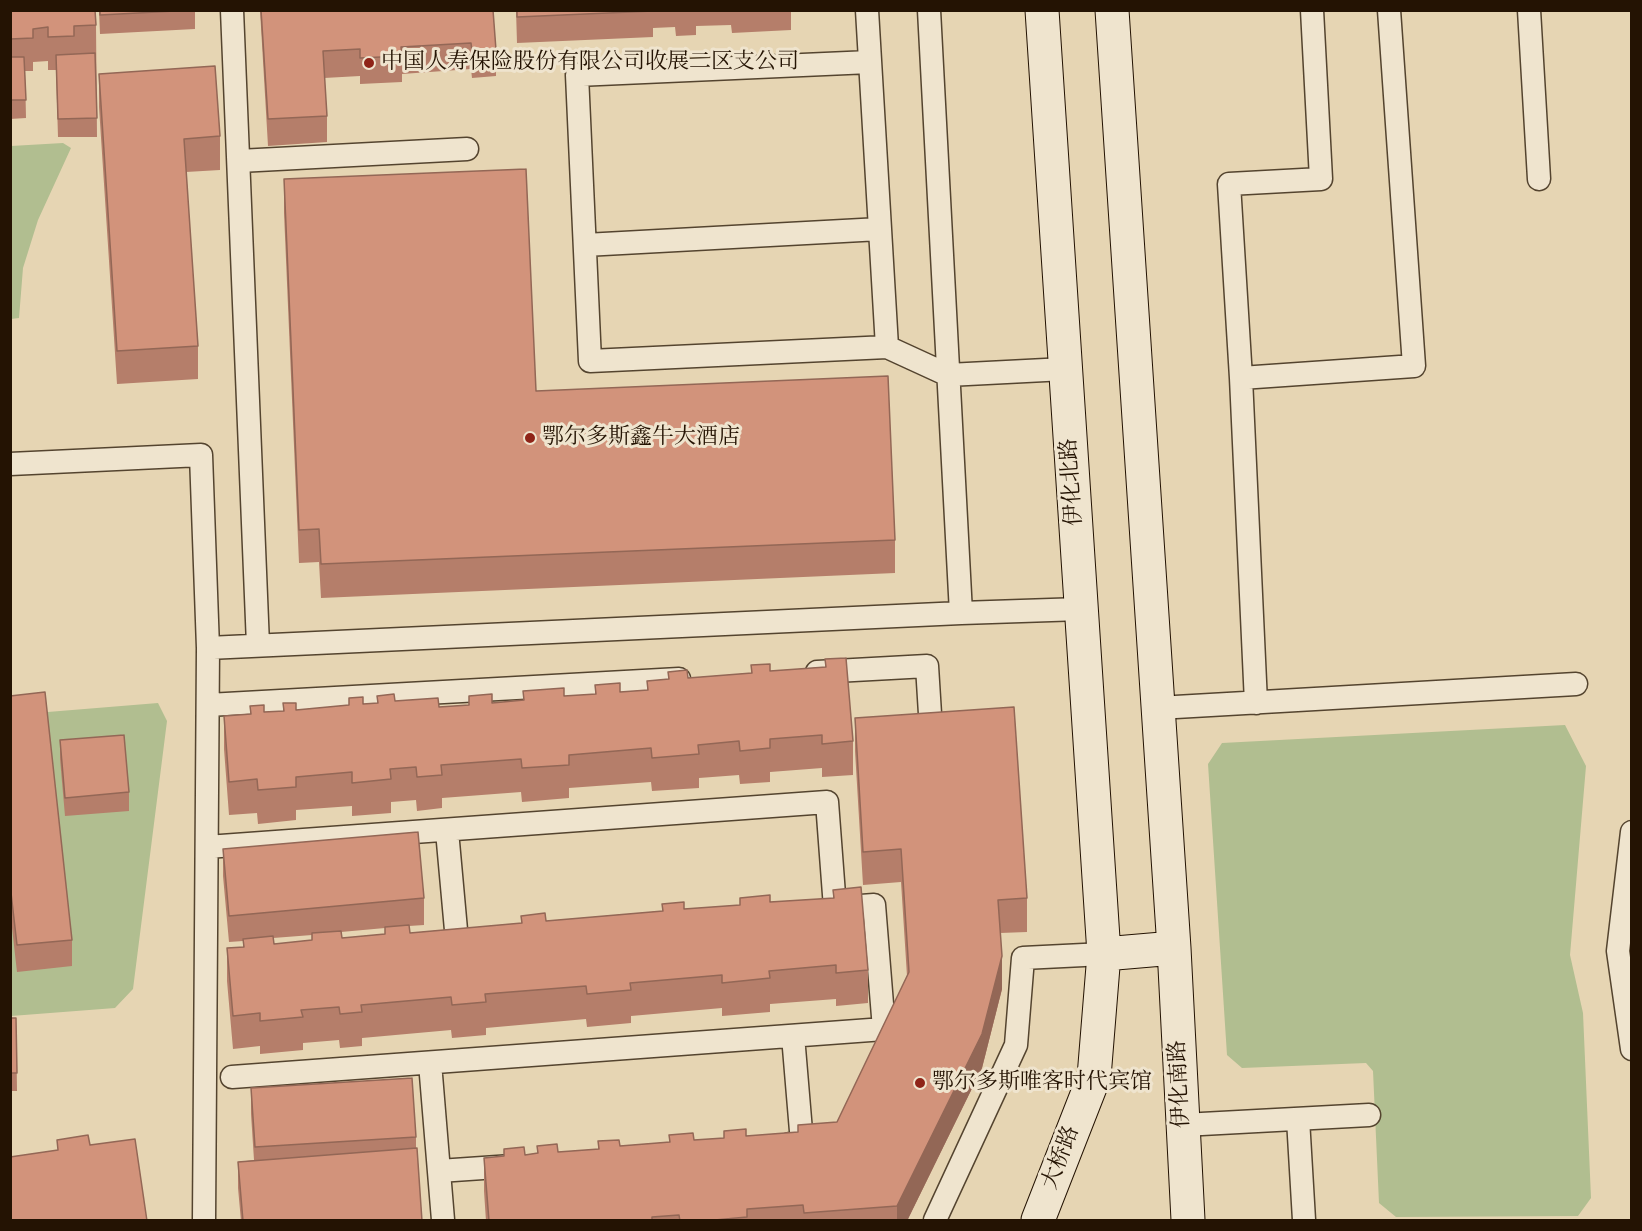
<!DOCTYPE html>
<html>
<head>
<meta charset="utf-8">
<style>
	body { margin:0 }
	#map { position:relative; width:1642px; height:1231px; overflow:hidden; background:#e6d5b3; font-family:"IM FELL Double Pica",serif }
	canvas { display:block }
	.frame { position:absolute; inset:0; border:12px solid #241303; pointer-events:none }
</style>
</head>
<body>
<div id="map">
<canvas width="1642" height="1231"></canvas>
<div class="frame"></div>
</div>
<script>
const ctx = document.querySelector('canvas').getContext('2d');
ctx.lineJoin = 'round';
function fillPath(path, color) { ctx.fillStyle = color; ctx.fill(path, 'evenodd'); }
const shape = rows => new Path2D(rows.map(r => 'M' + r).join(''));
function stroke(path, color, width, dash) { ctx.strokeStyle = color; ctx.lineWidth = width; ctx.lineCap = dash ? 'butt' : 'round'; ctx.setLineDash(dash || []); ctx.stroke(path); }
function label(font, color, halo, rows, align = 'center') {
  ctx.font = font + ' "IM FELL Double Pica","Noto Serif SC",serif'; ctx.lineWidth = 6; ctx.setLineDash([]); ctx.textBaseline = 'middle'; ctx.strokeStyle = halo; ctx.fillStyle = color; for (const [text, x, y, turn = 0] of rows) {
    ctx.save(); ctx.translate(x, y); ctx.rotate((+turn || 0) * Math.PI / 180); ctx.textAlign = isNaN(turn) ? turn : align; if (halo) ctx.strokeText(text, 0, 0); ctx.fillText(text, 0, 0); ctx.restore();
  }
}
fillPath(shape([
	[63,143,71,148,38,220,23,268,19,318,11,319,11,146],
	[158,703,167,721,133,989,115,1008,11,1016,11,715],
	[1565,725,1586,766,1570,955,1583,1013,1591,1198,1578,1216,1396,1217,1379,1203,1373,1071,1366,1063,1242,1068,1227,1055,1208,764,1222,743]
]), '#b1be90');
const lane = shape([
	[232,10,258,645],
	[867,10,887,347],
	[929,10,961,613],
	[1529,10,1539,179],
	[870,62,577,75,590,361,887,347,948,375,1065,369],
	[239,161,467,149],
	[585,245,880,229],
	[1241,378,1414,366,1389,10],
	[10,464,201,455,208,648,204,1220],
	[208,648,961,613,1081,609],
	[817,672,927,666,931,730],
	[1256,703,1241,378,1229,184,1321,179,1312,10],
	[208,705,679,679],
	[1158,708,1576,684],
	[447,831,457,941],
	[1632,832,1618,951,1632,1049],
	[207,847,827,802,835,908],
	[430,1063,443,1220],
	[232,1077,884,1029,874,905,834,908],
	[1298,1119,1304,1220],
	[1183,1125,1369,1115],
	[790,1144,802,1143,793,1036],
	[439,1171,512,1166],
	[935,1220,1016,1045,1023,958,1104,954]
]);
const secondary = shape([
	[1112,10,1174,948,1188,1220],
	[1104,954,1174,948],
	[1038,1220,1094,1077,1104,954,1042,10]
]);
stroke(lane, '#54442f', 25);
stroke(secondary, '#241303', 35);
stroke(lane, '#efe4ce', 22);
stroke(secondary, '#efe4ce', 33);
fillPath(shape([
	[10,10,96,25,97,137,58,137,56,70,48,70,48,61,33,62,33,71,25,71,26,118,10,119],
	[99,10,195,10,195,29,100,34],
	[260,10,493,10,496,50,496,76,472,78,471,69,402,74,402,82,360,84,360,76,324,78,327,116,327,142,268,146],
	[516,10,791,10,791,30,732,33,731,25,696,26,696,35,676,36,675,27,653,28,653,37,517,43],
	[99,74,220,136,220,170,186,172,198,346,198,379,117,384,99,107],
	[284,179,536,391,895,540,895,573,321,598,319,562,299,563,284,213],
	[825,659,853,741,853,775,822,777,822,768,770,772,770,782,740,784,739,775,699,778,699,788,652,791,651,782,569,788,569,798,522,802,521,792,442,798,442,808,417,811,416,800,391,802,391,813,352,816,352,806,296,810,296,820,258,824,257,813,229,815,224,749,224,716,250,714,250,706,264,712,283,711,283,703,296,710,349,705,349,698,363,704,377,703,377,696,395,701,439,707,469,705,469,696,492,703,523,700,523,691,564,696,595,694,595,685,620,692,647,690,647,681,668,679,668,672,688,678,751,673,751,665,770,671,825,667],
	[10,696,72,940,72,966,17,972,10,910],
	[855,718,1027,898,1027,932,1000,933,1002,989,982,1068,907,1221,486,1221,484,1191,484,1158,504,1156,504,1149,525,1155,537,1153,537,1146,558,1152,598,1149,598,1141,620,1146,669,1142,669,1135,694,1140,724,1138,724,1131,746,1136,798,1132,798,1125,837,1122,907,976,901,882,863,885,855,751],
	[60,740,129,792,129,811,65,816,60,759],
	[223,849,424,898,424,925,409,926,410,933,521,923,521,916,546,921,662,911,662,904,684,909,740,905,740,898,770,902,833,898,833,890,868,970,868,1003,836,1006,836,999,770,1004,770,1012,722,1016,722,1008,631,1016,631,1023,587,1027,586,1019,486,1028,486,1035,452,1038,451,1030,362,1038,362,1046,340,1048,339,1040,303,1043,303,1050,260,1054,260,1046,233,1049,227,981,227,948,243,947,243,941,229,942,223,876],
	[385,928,385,934,342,938,341,932],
	[312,935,312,940,274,944,273,938],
	[10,1018,16,1018,17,1091,10,1091],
	[251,1088,416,1137,416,1148,422,1221,241,1221,238,1188,238,1162,254,1160,251,1114]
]), '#b57e6a');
fillPath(shape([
	[1002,956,1002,989,982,1068,907,1221,897,1221,897,1206]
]), '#936756');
const building = shape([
	[10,10,95,10,96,25,74,26,74,36,48,37,48,27,33,29,33,38,10,39,10,10],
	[100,10,194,10,100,15,100,10],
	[261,10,493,10,496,50,472,51,471,43,401,47,402,56,360,58,360,49,323,51,327,116,268,119,261,10],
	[517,10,653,10,653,11,517,17,517,10],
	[95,53,97,118,58,119,56,55,95,53],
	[10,57,24,57,26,100,10,100,10,57],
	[215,66,220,136,184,139,198,346,117,351,99,74,215,66],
	[526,169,536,391,888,376,895,540,321,564,319,529,299,530,284,179,526,169],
	[846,658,853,741,822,744,822,735,770,739,770,748,740,751,739,741,698,745,699,754,652,758,651,748,569,755,569,765,522,768,521,759,441,765,442,775,417,777,416,767,390,769,391,779,352,783,352,772,296,777,296,787,258,790,257,779,229,782,224,716,251,714,250,706,264,705,264,712,284,711,283,703,296,703,296,710,349,705,349,698,363,697,363,704,378,703,377,696,394,694,395,701,438,698,439,707,469,705,469,696,492,694,492,703,524,700,523,691,564,688,564,696,596,694,595,685,620,683,620,692,648,690,647,681,669,679,668,672,687,670,688,678,752,673,751,665,770,664,770,671,826,667,825,659,846,658],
	[45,692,72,940,17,945,10,884,10,696,45,692],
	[1014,707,1027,898,998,900,1002,956,982,1034,897,1206,804,1213,803,1205,747,1209,747,1217,704,1221,680,1221,679,1215,652,1217,652,1221,489,1221,484,1158,504,1156,504,1149,524,1147,525,1155,538,1153,537,1146,557,1144,558,1152,599,1149,598,1141,619,1140,620,1146,670,1142,669,1135,693,1133,694,1140,724,1138,724,1131,746,1129,746,1136,798,1132,798,1125,837,1122,909,972,901,849,863,852,855,718,1014,707],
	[124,735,129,792,65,798,60,740,124,735],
	[418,832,424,898,229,916,223,849,418,832],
	[861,887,868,970,836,973,836,965,769,971,770,978,722,983,722,975,630,983,631,990,587,994,586,986,485,994,486,1002,452,1005,451,997,361,1005,362,1012,340,1014,339,1007,301,1010,303,1017,260,1021,260,1013,233,1016,227,948,244,947,243,939,273,936,274,944,312,940,312,933,341,931,342,938,385,934,385,927,409,925,410,933,522,923,521,916,545,913,546,921,663,911,662,904,684,902,684,909,740,905,740,898,770,895,770,902,834,898,833,890,861,887],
	[10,1018,16,1018,17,1073,10,1073,10,1018],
	[412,1078,416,1137,255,1147,251,1088,412,1078],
	[88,1135,90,1145,135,1139,147,1221,10,1221,10,1157,58,1150,57,1140,88,1135],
	[417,1148,422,1221,243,1221,238,1162,417,1148]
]);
fillPath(building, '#d2937b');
stroke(building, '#936756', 1.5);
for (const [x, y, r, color] of [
	[369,63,6,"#8f2418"],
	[530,438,6,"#8f2418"],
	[920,1083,6,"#8f2418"]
]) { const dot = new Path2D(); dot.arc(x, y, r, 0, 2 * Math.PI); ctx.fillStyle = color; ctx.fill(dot); stroke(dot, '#efe4ce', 2); }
label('22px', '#241303', '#efe4ce', [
	["中国人寿保险股份有限公司收展二区支公司",381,63],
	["鄂尔多斯鑫牛大酒店",542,438],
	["鄂尔多斯唯客时代宾馆",932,1083]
], 'left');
label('22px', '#241303', '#efe4ce', [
	["伊化北路",1073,482,-94],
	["伊化南路",1181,1084,-93],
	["大桥路",1062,1158,-69]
]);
</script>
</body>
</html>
